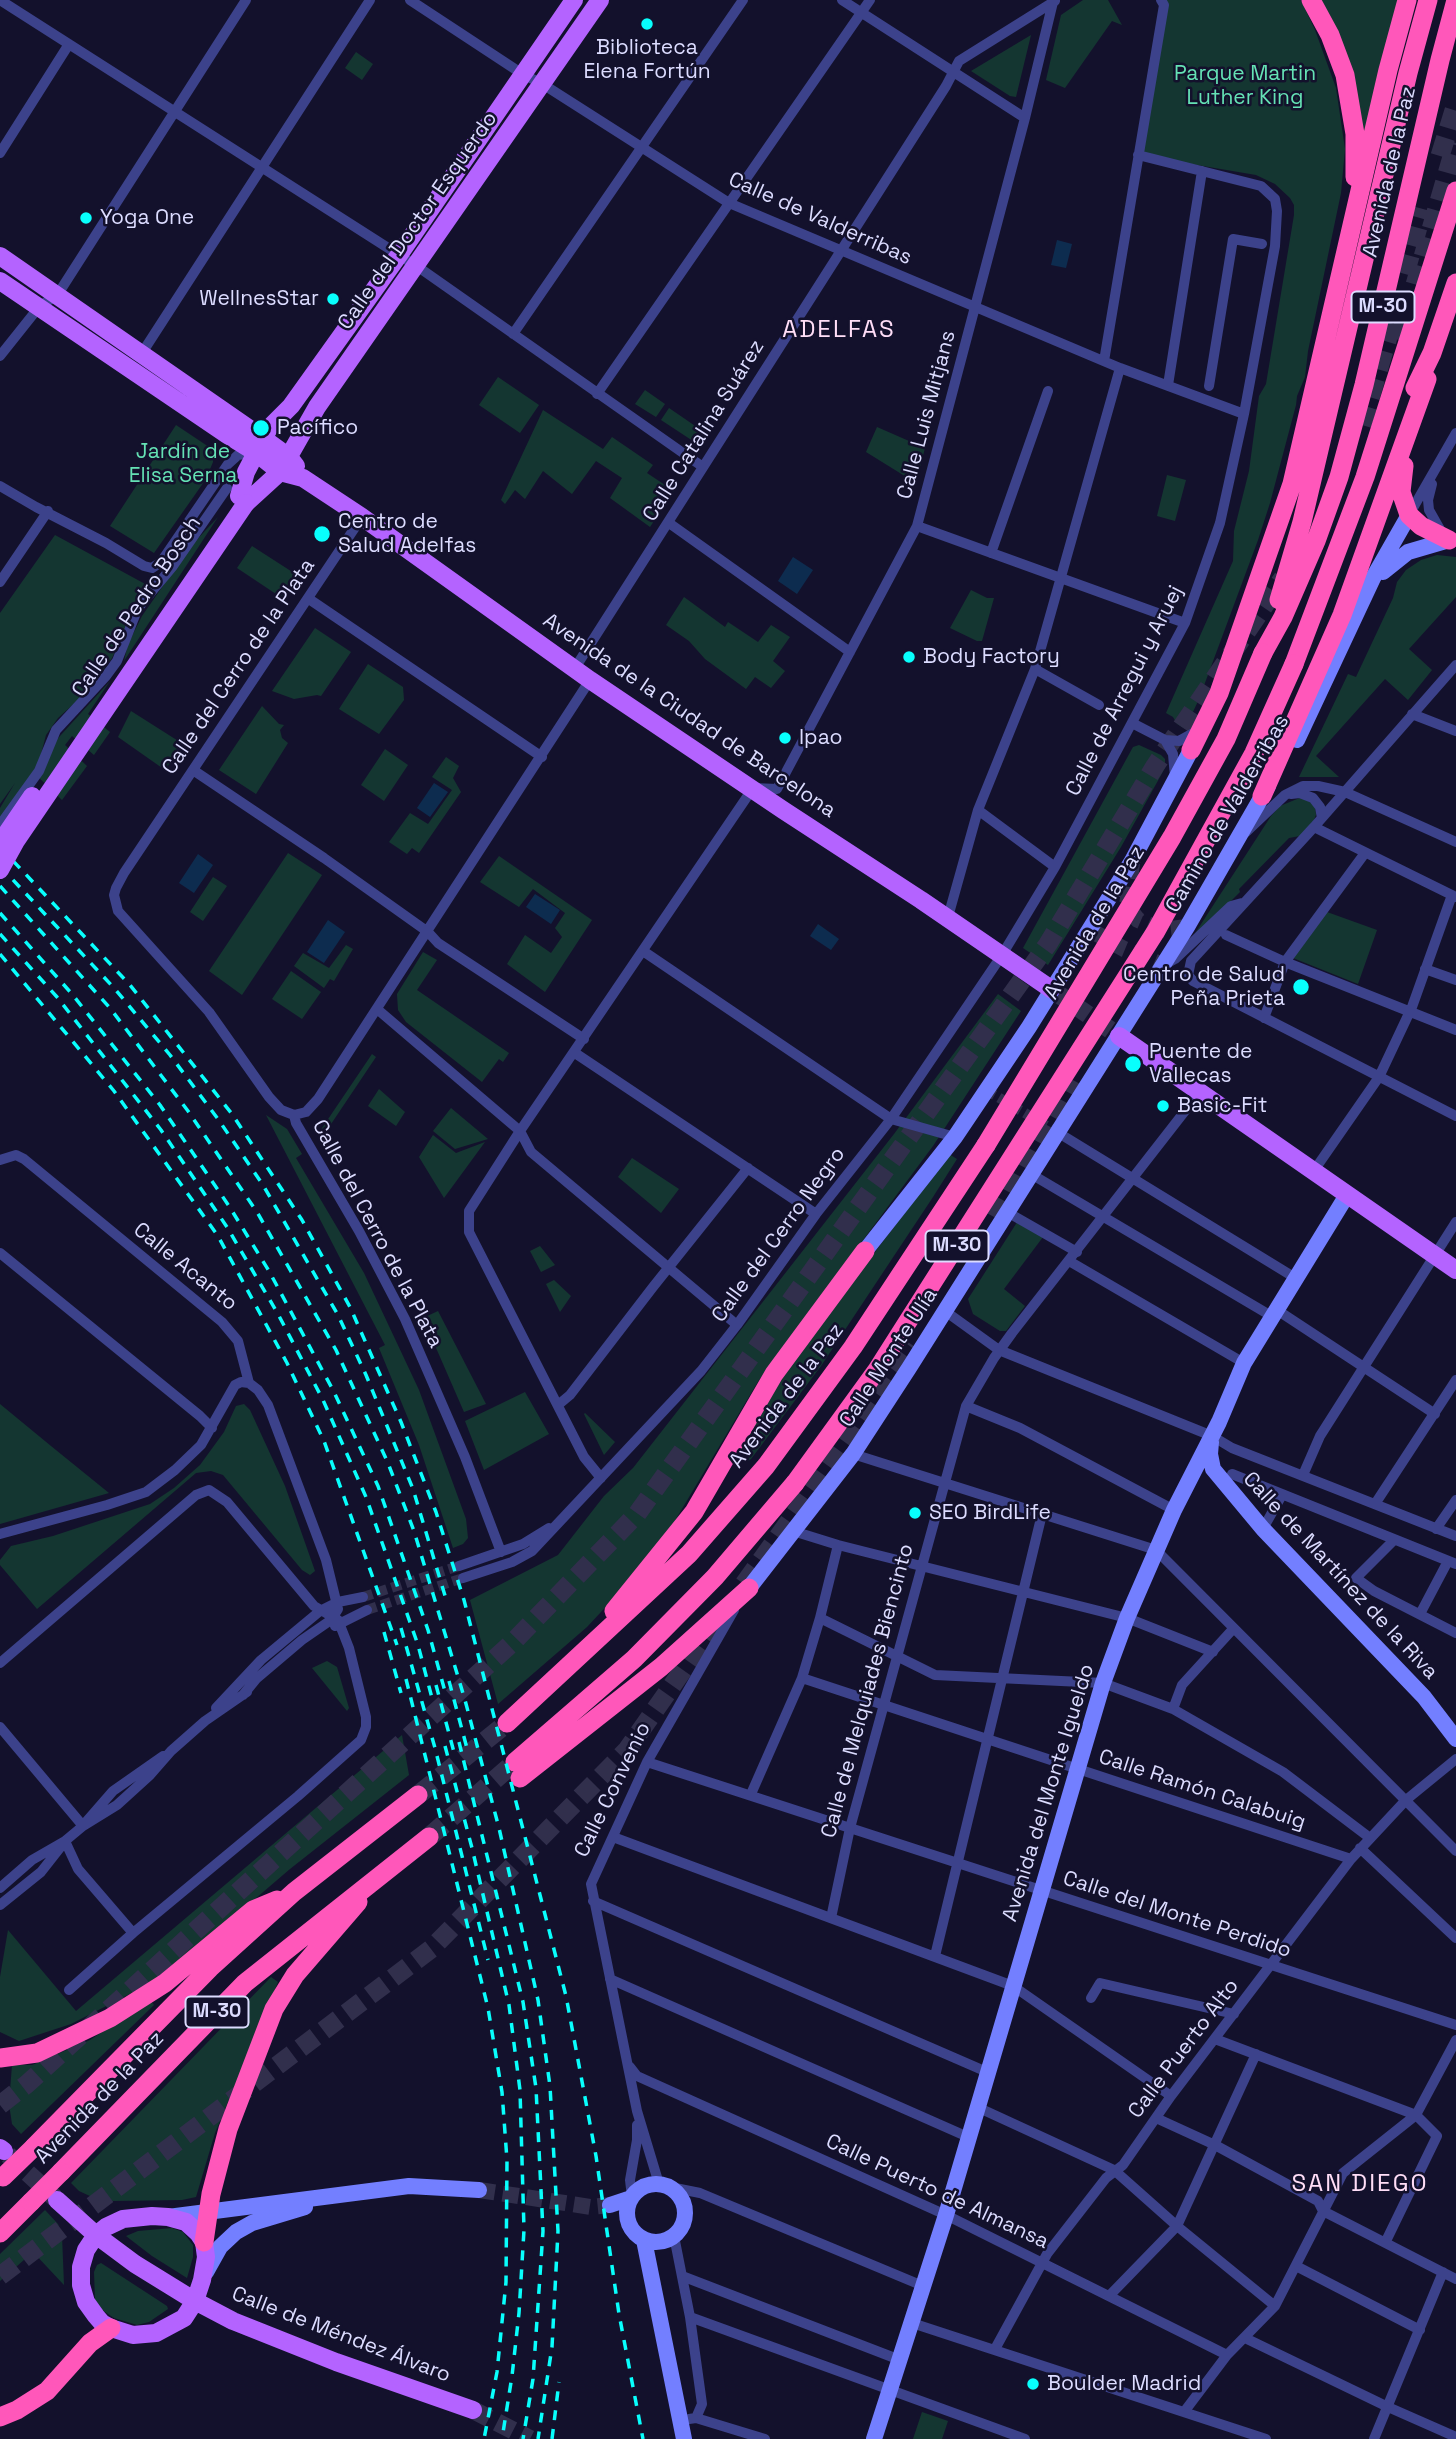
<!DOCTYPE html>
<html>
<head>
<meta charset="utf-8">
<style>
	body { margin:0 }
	canvas { display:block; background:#13112c }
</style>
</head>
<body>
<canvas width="1456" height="2439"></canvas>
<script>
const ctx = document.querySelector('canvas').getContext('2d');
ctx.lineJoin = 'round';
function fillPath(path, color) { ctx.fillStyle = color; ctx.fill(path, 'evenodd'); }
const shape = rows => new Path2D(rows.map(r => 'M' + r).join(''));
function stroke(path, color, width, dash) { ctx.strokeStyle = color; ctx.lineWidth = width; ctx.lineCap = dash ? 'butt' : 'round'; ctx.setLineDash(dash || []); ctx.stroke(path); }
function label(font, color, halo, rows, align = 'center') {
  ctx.font = font + ' "Space Grotesk",sans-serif'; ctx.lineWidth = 5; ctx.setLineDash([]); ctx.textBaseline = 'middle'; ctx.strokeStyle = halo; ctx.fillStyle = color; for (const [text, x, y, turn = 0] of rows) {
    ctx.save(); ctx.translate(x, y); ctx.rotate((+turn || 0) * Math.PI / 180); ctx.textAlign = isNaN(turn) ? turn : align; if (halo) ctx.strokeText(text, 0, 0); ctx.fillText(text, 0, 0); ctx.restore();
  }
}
fillPath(shape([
	[1083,0,1108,0,1122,25,1112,21,1065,88,1046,80,1061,15],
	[1161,0,1301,0,1315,30,1336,88,1345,149,1341,193,1308,351,1305,377,1297,396,1296,405,1270,503,1258,540,1199,699,1185,729,1177,724,1173,717,1166,713,1233,561,1234,531,1249,471,1259,396,1266,384,1294,215,1294,205,1290,198,1275,184,1256,175,1138,155],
	[1321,0,1398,0,1361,145],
	[1031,35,1016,97,1010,96,971,71],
	[356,52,373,64,362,80,345,68],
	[498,377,539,405,520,433,479,405],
	[645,390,665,404,656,417,635,404],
	[669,408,704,432,696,443,661,420],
	[543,410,603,449,612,437,653,465,647,473,674,491,650,527,610,498,622,478,596,461,572,494,543,471,525,499,515,490,505,504,501,500],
	[176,425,212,449,213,462,206,479,154,553,110,526],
	[877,427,925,448,916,483,866,452],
	[1167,475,1186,480,1175,521,1157,516],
	[218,517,124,661,128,644,142,616,190,547],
	[55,535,147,585,129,614,130,617,123,635,112,658,87,692,58,718,46,735,40,758,110,681,88,714,110,732,94,755,72,736,65,745,87,766,62,800,33,772,0,818,0,808,15,783,0,804,0,613],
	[252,546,297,575,282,598,237,568],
	[1437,555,1456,557,1456,597,1409,649,1432,670,1408,700,1385,679,1333,737,1316,756,1339,777,1299,777,1348,674,1356,677,1393,598,1397,582,1406,570,1421,560],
	[971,590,987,598,994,598,982,641,977,641,950,628],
	[684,597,725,627,728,622,758,642,771,625,790,637,773,661,785,671,771,688,755,677,746,689,705,659,689,641,666,625],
	[315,628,351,652,321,696,317,695,294,699,272,691],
	[368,664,403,687,404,700,379,734,339,709],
	[262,706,279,724,284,725,280,730,282,738,288,743,256,794,219,770],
	[131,711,183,744,165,770,118,737],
	[1139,745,1161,755,1165,759,1165,768,1121,847,1048,965,1023,948,1133,747],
	[385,749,408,765,384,801,361,785],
	[446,757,459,766,453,778,461,792,419,853,412,848,407,854,389,842,410,813,428,824,452,790,432,777],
	[1302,797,1315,805,1316,815,1313,822,1300,836,1289,838,1239,889,1240,892,1178,954,1194,935,1271,816,1280,806],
	[288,853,322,875,242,995,209,971],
	[499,856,592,920,545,992,507,964,525,935,551,953,562,937,555,928,565,913,533,889,519,907,480,882],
	[213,877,227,886,203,921,190,912],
	[1327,912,1377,930,1358,984,1293,958],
	[346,945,353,949,334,981,330,979,324,988,294,966,303,953,329,968],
	[423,952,437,960,417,990,509,1053,503,1062,499,1059,482,1082,406,1022,398,1010,397,994],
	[291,971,321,992,302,1019,272,999],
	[998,994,1021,1011,933,1146,759,1380,655,1554,587,1627,498,1704,470,1600,558,1555,604,1496,633,1468,894,1134],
	[372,1054,376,1057,321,1139,318,1134],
	[379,1089,405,1112,396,1126,368,1106],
	[451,1108,488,1139,455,1149,433,1131],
	[266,1115,287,1129,302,1154,296,1158,364,1273,419,1390,466,1519,468,1538,463,1544,453,1548,419,1445,379,1348,385,1345],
	[433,1135,456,1153,485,1142,444,1198,419,1157],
	[949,1154,957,1159,933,1197,821,1366,751,1459,745,1463,741,1459,741,1449,747,1433,801,1350],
	[632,1158,679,1189,661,1213,618,1177],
	[1021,1216,1043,1237,1004,1289,1025,1306,1006,1331,1000,1331,973,1314,968,1299],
	[540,1246,555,1265,541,1272,530,1251],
	[554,1280,571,1296,560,1312,546,1284],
	[438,1311,486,1404,464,1412,423,1318],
	[525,1392,549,1434,484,1470,465,1421],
	[0,1404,51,1446,109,1493,0,1524],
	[244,1404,250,1410,285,1486,315,1571,310,1575,302,1570,223,1475,211,1471,196,1473,37,1609,0,1565,0,1560,11,1546,53,1536,150,1504,174,1488,200,1465,224,1432,236,1406],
	[585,1413,615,1442,604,1455,584,1414],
	[327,1661,337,1667,349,1708,347,1711,312,1668],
	[402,1735,409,1775,290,1869,165,1976,71,2024,19,2041,0,2032,0,1977,8,1930,76,2011],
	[271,1977,278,1982,215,2133,196,2197,182,2200,113,2201,92,2197,79,2191,71,2183],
	[150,2000,154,2005,21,2134,12,2124,9,2104,12,2065,32,2065,90,2040],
	[45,2210,58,2224,62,2236,64,2285,33,2252,0,2281,0,2254],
	[172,2228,183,2232,193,2245,193,2257,187,2278,152,2256,126,2236,138,2231],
	[101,2263,167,2306,168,2309,149,2322,137,2325,114,2318,102,2310,95,2300,94,2272,97,2265],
	[922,2412,948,2421,942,2439,913,2439]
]), '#143631');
fillPath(shape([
	[1057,240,1072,244,1066,268,1051,265],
	[793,557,813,570,797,594,778,581],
	[434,783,448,792,430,817,417,808],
	[198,854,213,865,194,893,179,883],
	[535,894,560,910,551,924,526,907],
	[328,920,345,932,324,963,307,952],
	[818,924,839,939,831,950,810,936]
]), '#0d2c4f');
stroke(shape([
	[986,1090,1057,1132],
	[363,1597,459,1566],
	[367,1610,463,1578]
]), '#312f4c', 10, [10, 5]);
stroke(shape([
	[1132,863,1127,906,1138,920,1161,930,1187,927],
	[1090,930,1124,949,1163,965],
	[479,2190,591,2207,610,2205]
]), '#312f4c', 16, [16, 8]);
stroke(shape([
	[1051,989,1119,1036],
	[8,2155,55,2198],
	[473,2410,530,2439]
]), '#312f4c', 18, [18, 9]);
stroke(shape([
	[1440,156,1456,104],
	[1405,274,1423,209],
	[1399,340,1456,143],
	[1362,425,1393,320],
	[996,1218,1071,1079],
	[744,1584,915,1347],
	[418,1795,507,1723],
	[429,1837,515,1762],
	[0,2105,27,2084,514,1641,637,1514,1048,944,1155,766,1283,578],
	[0,2276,431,1949,627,1750,716,1623]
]), '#312f4c', 19, [19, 10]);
stroke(shape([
	[0,0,421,269,703,467],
	[410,0,524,75,541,83,729,203,1120,368,1244,414],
	[842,0,1025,118],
	[0,153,69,44],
	[513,334,743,0],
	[136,355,142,353,370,0],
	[0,356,39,307,58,294,246,0],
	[1104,361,1164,5,1161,0],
	[1168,385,1202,171],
	[1209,386,1233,239,1262,244],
	[597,394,870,0],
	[1432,484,1428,500,1429,510,1442,533],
	[0,486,36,507,106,543,144,566,152,568,161,562,228,464,238,455,255,452],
	[1409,515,1456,433],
	[669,523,850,652],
	[917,526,1185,623],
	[991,553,1048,391],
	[0,582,48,511],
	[309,599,542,757],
	[1456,665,1314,827,1191,961,1188,975,1193,981,1456,1116],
	[575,668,946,86,959,61,1055,1],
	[1035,669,1099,705],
	[1412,714,1456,731],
	[1132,723,1165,740,1179,741,1199,730],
	[1165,740,1173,754,1175,777],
	[193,770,324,858,428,932,438,943,584,1039],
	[1291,794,1300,793,1313,798,1320,807,1322,818],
	[978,810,1055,867],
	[0,825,39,771,56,730,106,676,117,661,138,608,173,566,227,488],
	[1314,827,1456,897],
	[1246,832,1285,795,1303,786,1318,786,1345,792,1456,842],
	[948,917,978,810,1035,669,1120,368],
	[1226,935,1285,962,1456,1030],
	[643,951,891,1119,955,1137],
	[1166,964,1175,959,1231,906,1242,903],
	[1425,969,1456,980],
	[377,1009,520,1131,531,1152,737,1325],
	[1264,1018,1285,962,1365,853],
	[575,1053,816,1214],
	[294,1115,281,1110,269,1097,209,1012,118,911,114,895,116,888,124,873,362,517],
	[294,1115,306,1112,318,1099,590,680],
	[294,1115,296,1123,359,1231,405,1319,465,1457,501,1552],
	[1057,1132,1297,1279],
	[0,1160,16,1155,24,1159,222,1322,238,1341,249,1383,258,1390,268,1405,326,1560,338,1609,331,1620,302,1640,256,1679,243,1695],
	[1313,1172,1379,1077,1412,1007,1452,895],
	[1031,1174,1273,1317],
	[1007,1212,1077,1252],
	[0,1253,200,1416,212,1428],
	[1069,1261,1244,1363],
	[1277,1310,1435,1414],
	[945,1311,999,1350,1212,1436,1232,1448,1456,1536],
	[558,1405,570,1395,653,1287,748,1168],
	[966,1406,1020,1428,1174,1510],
	[853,1454,1156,1550,1456,1851],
	[1232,1474,1456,1564],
	[1303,1475,1320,1436,1456,1222],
	[601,1478,584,1457,469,1232,469,1211,520,1131,753,788,777,789,917,526,1025,118,1053,2],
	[1375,1504,1456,1380],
	[1265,1525,1282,1495],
	[1436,1529,1456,1500],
	[793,1531,838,1545],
	[0,1534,107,1505,146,1492,175,1470,201,1445,235,1385,241,1382,249,1383],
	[1394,1540,1356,1578,1374,1591,1456,1633],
	[459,1566,523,1544,549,1528],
	[463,1578,512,1562,532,1551,701,1371,737,1325,816,1214,891,1119,1002,955,1055,867,1185,623,1220,523,1244,414,1275,246,1277,211,1275,199,1261,186,1138,155],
	[1420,1614,1448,1561],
	[820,1618,935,1675,1103,1683,1173,1709,1283,1772,1370,1838],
	[335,1626,367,1610],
	[0,1663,196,1495,209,1490,227,1502,314,1606,338,1620,349,1648,366,1717,366,1727,361,1740,298,1796,133,1933,78,1869,65,1841],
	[802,1678,1351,1859],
	[216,1708,261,1660,320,1611,338,1602,363,1597],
	[1173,1709,1182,1685,1233,1629],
	[0,1727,83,1826],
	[647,1762,1456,2025],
	[751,1794,802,1678,820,1618,838,1545,1127,1618,1213,1652],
	[86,1822,113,1791,163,1756],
	[613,1837,1013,1986,1171,2096],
	[1360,1848,1456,1938],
	[0,1888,32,1860,65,1841,83,1826,117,1805,150,1775,171,1751,205,1721,247,1692],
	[593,1901,987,2072],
	[0,1905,41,1872,63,1844],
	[831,1918,850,1828,966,1406,994,1358,1012,1333,1199,1093],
	[935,1956,1042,1514],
	[610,1979,968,2137],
	[69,1990,133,1933],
	[1091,1998,1100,1983,1234,2014],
	[1215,2039,1416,2115,1437,2136,1386,2241],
	[630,2067,637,2076,946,2215,1227,2355],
	[977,2107,1114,2170,1177,2226,1275,2306],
	[1156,2118,1215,2145,1318,2201,1323,2211],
	[659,2184,637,2111,591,1884,647,1762,734,1610],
	[670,2187,700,2193,923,2286],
	[632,2197,630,2180,637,2140,637,2125],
	[1323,2211,1456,2279],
	[674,2236,690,2317,702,2404,696,2418],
	[1296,2266,1420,2330],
	[682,2276,900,2360],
	[1110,2295,1177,2226,1256,2054],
	[690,2317,1025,2439],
	[912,2323,1266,2439],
	[1245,2338,1388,2407,1456,2437],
	[995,2349,1047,2254,1106,2178,1123,2165,1171,2096,1351,1859,1406,1800,1456,1759],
	[1184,2412,1227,2355,1275,2306,1343,2173,1416,2115,1456,2040],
	[689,2419,696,2418,765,2439],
	[1374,2439,1443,2272]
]), '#3c428b', 10);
stroke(shape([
	[1383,572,1408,552,1449,540],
	[1297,740,1373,578,1409,515],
	[865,1251,955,1137,1029,1027,1132,861,1191,750],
	[1211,1442,1210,1454,1213,1469,1263,1529,1424,1697,1456,1739],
	[749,1588,853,1454,909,1368,1187,927,1268,786],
	'627 2213a29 29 0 1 1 58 0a29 29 0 1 1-58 0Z',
	[610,2205,631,2198],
	[168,2217,409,2186,479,2190],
	[644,2240,684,2439],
	[206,2272,220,2247,236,2232,252,2223,305,2207],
	[874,2439,946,2215,1103,1683,1127,1618,1174,1510,1219,1422,1244,1363,1347,1195]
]), '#737fff', 16);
stroke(shape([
	[0,256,264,439,289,457,296,466],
	[0,281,226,434,255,452,280,472,303,478,362,517,590,680,783,810,921,900,1051,989],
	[239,496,246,472,269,428,291,406,399,255,574,0],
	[246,503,280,472,317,407,600,0],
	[1119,1036,1456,1270],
	[0,2148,4,2151],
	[57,2200,96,2235,135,2264,195,2301,233,2321,336,2362,473,2410],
	[152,2216,168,2217,186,2222,198,2233,204,2242,206,2257,202,2280,195,2301,184,2318,156,2333,133,2335,111,2328,102,2323,96,2316,86,2302,81,2285,81,2267,86,2250,96,2235,106,2227,123,2219,152,2216]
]), '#b463ff', 18);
stroke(shape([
	[1311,0,1330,35,1345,75,1355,134,1355,177],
	[1415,388,1432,353,1456,283],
	[1404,466,1401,492,1409,515,1421,526,1449,540],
	[1279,600,1302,522,1408,73,1428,0],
	[1263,653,1283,617,1316,541,1339,477,1364,385,1440,60,1456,0],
	[1294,664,1365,477,1456,191],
	[1191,750,1219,693,1292,484,1388,70,1407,0],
	[1262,796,1342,615,1427,379],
	[614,1611,694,1512,774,1374,865,1251],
	[507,1723,689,1554,766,1466,853,1347,986,1145],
	[515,1762,634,1659,715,1577,795,1483],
	[520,1778,661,1667,749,1588],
	[0,2058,37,2053,110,2018,165,1983,253,1910,277,1900],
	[34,2147,210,1968,294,1892,418,1795],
	[61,2172,245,1983,429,1837],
	[0,2233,31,2202],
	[204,2242,211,2194,228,2129,274,2009,295,1975,358,1902],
	[0,2417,17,2410,47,2391,90,2343,111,2328]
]), '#ff57ba', 19);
stroke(shape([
	[0,847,130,985,232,1114,302,1220,323,1258,350,1307,401,1422,436,1512,464,1600,566,1996,596,2156,619,2314,643,2439],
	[0,866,115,989,170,1055,218,1119,263,1185,338,1315,366,1375,413,1489,446,1599],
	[0,886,110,1008,188,1111,257,1212,336,1350,388,1463,414,1531,465,1700,499,1828,538,2000,550,2086,558,2231,552,2347,538,2439],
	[0,913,72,994,160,1105,229,1206,269,1271,334,1392,378,1486,428,1630,446,1695],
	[0,934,57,997,161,1130,227,1227,278,1314,323,1400,366,1497,418,1645,432,1698],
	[0,954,114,1091,218,1236,287,1363,324,1441,397,1645],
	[401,1628,435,1748,488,1960],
	[384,1632,401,1693],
	[406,1679,488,2008,502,2092,507,2160,506,2282,497,2372,484,2439],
	[449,1681,468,1752],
	[436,1685,455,1756],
	[459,1742,523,2002,536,2088,543,2231,533,2379,523,2439],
	[445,1746,472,1848,509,2005,520,2090,524,2230,519,2313,512,2376,502,2439],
	[552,2439,559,2382]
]), '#08fffd', 3.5, [10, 9]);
stroke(shape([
	[0,843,32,796],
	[0,870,16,841,246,503]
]), '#b463ff', 18);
stroke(shape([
	[986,1145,1172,837,1226,739,1263,653],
	[795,1483,877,1370,1156,931,1254,753,1294,664],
	[3,2177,34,2147],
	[31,2202,61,2172]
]), '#ff57ba', 19);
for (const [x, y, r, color] of [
	[647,24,7,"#08fffd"],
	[86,218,7,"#08fffd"],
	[333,299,7,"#08fffd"],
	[261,428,9,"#08fffd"],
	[322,534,9,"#08fffd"],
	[909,657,7,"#08fffd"],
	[785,738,7,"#08fffd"],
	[1301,987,9,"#08fffd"],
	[1133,1064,9,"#08fffd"],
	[1163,1106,7,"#08fffd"],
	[915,1513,7,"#08fffd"],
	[1033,2384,7,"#08fffd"]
]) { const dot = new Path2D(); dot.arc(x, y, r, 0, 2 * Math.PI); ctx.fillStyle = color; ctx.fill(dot); stroke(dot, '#13112c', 2.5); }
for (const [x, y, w] of [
	[1383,307,63],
	[957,1246,63],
	[217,2012,63]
]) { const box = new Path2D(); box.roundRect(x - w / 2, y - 15.5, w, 31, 5); ctx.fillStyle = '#13112c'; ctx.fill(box); stroke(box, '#dcdcff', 2); }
label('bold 19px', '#dcdcff', null, [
	["M-30",1383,307],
	["M-30",957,1246],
	["M-30",217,2012]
]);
label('21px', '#dcdcff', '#13112c', [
	["Biblioteca",647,48,"center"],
	["Elena Fortún",647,72,"center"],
	["Yoga One",100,218],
	["WellnesStar",319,299,"right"],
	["Pacífico",277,428],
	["Centro de",338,522],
	["Salud Adelfas",338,546],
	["Body Factory",923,657],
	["Ipao",799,738],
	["Centro de Salud",1285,975,"right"],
	["Peña Prieta",1285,999,"right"],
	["Puente de",1149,1052],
	["Vallecas",1149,1076],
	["Basic-Fit",1177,1106],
	["SEO BirdLife",929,1513],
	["Boulder Madrid",1047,2384]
], 'left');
label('21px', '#65e2b5', '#13112c', [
	["Parque Martin",1245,74],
	["Luther King",1245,98],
	["Jardín de",183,452],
	["Elisa Serna",183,476]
]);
label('21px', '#dcdcff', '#13112c', [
	["Avenida de la Paz",1390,172,-77],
	["Calle de Valderribas",820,219,24],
	["Calle del Doctor Esquerdo",418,221,-55],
	["Calle Luis Mitjans",927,415,-75],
	["Calle Catalina Suárez",704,431,-58],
	["Calle de Pedro Bosch",137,607,-56],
	["Calle del Cerro de la Plata",239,667,-56],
	["Calle de Arregui y Aruej",1125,691,-63],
	["Avenida de la Ciudad de Barcelona",689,716,34],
	["Camino de Valderribas",1228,814,-60],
	["Avenida de la Paz",1095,923,-59],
	["Calle del Cerro de la Plata",377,1234,62],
	["Calle del Cerro Negro",779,1235,-54],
	["Calle Acanto",185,1267,39],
	["Calle Monte Ulía",889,1358,-57],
	["Avenida de la Paz",787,1396,-53],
	["Calle de Martínez de la Riva",1340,1576,47],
	["Calle de Melquiades Biencinto",868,1691,-75],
	["Calle Convenio",613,1790,-64],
	["Calle Ramón Calabuig",1202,1790,18],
	["Avenida del Monte Igueldo",1049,1793,-73],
	["Calle del Monte Perdido",1177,1915,18],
	["Calle Puerto Alto",1184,2049,-53],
	["Avenida de la Paz",100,2098,-46],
	["Calle Puerto de Almansa",937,2192,25],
	["Calle de Méndez Álvaro",341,2335,21]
]);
ctx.letterSpacing = '2px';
label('24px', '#ffdef7', '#13112c', [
	["ADELFAS",839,330],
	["SAN DIEGO",1360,2184]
]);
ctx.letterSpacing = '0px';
</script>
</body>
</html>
